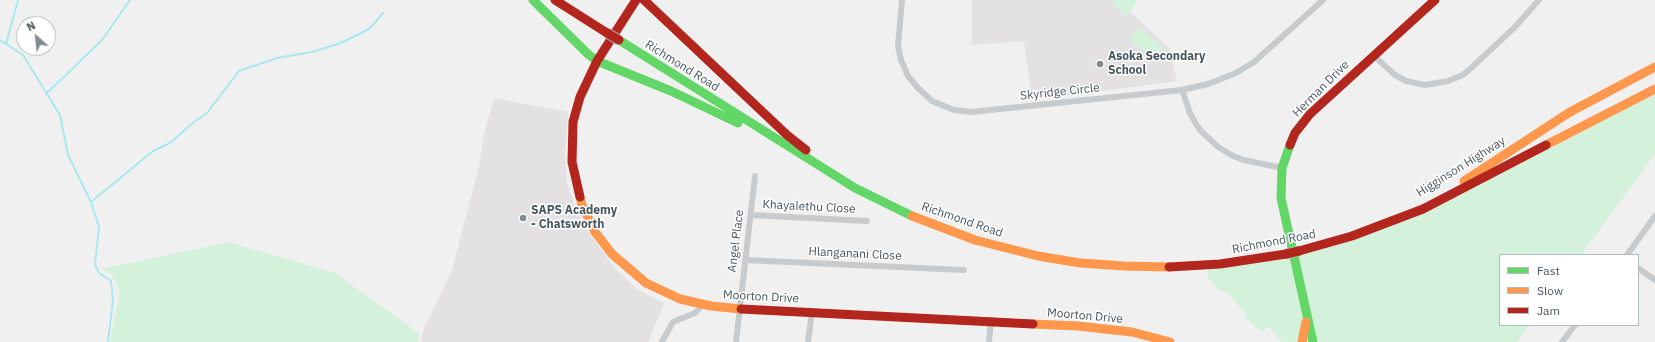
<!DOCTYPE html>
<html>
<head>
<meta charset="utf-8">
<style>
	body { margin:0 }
	#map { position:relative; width:1655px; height:342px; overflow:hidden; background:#f1f0f0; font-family:"IBM Plex Sans",sans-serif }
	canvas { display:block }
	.legend { position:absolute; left:1499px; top:254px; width:140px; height:72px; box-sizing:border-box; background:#fff; border:1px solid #b5bbbf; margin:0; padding:5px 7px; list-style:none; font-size:12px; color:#47555e }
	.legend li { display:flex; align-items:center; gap:8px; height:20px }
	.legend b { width:20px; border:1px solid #b5bbbf }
	.north { position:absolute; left:16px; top:16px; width:40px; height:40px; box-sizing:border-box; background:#fff; border:1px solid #b5bbbf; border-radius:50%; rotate:333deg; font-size:11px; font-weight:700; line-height:16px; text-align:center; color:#47555e }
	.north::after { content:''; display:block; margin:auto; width:14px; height:18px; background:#828b91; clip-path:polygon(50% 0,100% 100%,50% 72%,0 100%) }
</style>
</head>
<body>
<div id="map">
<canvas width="1655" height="342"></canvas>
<ul class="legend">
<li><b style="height:5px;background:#63d668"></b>Fast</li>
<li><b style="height:5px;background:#ff974d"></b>Slow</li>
<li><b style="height:5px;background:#b3261e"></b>Jam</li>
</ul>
<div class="north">N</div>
</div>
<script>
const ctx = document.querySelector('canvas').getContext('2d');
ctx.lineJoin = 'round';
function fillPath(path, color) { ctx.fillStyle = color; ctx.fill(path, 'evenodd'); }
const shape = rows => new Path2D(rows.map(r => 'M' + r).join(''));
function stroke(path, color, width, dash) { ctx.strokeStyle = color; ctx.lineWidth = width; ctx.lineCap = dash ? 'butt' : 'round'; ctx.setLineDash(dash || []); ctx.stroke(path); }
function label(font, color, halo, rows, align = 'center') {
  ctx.font = font + ' "IBM Plex Sans",sans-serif'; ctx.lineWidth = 3; ctx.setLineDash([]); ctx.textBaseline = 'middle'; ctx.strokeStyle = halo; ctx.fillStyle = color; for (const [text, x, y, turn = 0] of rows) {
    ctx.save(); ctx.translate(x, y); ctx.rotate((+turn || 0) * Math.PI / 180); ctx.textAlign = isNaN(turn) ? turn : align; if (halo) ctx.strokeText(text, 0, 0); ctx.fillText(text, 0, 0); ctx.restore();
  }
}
fillPath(shape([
	[972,0,1116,0,1169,47,1177,81,1032,100,1024,41,972,45],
	[494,98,568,112,565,154,567,182,575,207,587,230,613,266,638,290,664,303,648,342,420,342,424,328,452,271,479,165,484,134]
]), '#e3e1e2');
fillPath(shape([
	[1110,0,1138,0,1126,18],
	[1138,27,1163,47,1153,58,1128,39],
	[1655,90,1655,154,1581,255,1500,255,1500,325,1530,325,1517,342,1282,342,1268,326,1262,332,1245,317,1246,315,1227,292,1220,291,1208,278,1207,266,1220,265,1381,226],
	[229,242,335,273,420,334,418,342,110,342,120,290,111,274,101,269]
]), '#d4f1dc');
stroke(shape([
	[0,40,23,55,60,115,68,155,91,202,99,227,95,264,99,273,111,281,113,300,108,342],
	[6,44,18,0],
	[46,94,102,40,130,0],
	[91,202,153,151,170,143,194,122,207,113,239,71,277,58,312,52,341,43,369,29,383,13]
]), '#a7e8f1', 2);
stroke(shape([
	[902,0,898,46,901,60,908,76,918,88,932,101,954,110,971,112,1182,90,1208,84,1236,73,1254,62,1323,0],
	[1373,55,1395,75,1406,81,1425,85,1448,81,1463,75,1470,69,1515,27,1539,0],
	[1182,90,1190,113,1196,124,1201,131,1218,147,1233,156,1244,160,1282,168],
	[751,215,867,221],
	[1627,255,1655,216],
	[745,260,964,270],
	[1638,268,1655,280],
	[662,342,673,322,695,313,703,305],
	[736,342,755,176],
	[808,342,812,312],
	[989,342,991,320],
	[1562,342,1575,325]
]), '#c8cbcd', 6);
stroke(shape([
	[533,0,589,55,597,61,671,91,738,123],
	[619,40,855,188,912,216],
	[1290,145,1282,168,1281,198,1313,342]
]), '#63d668', 9);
stroke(shape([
	[1546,145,1655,89],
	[1464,181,1570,112,1655,67],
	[580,197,582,205,595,232,612,254,646,283,680,299,711,306,741,309],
	[912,216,975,240,1038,256,1080,263,1124,266,1169,267],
	[1033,324,1078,326,1132,332,1170,342],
	[1302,342,1306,322]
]), '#ff974d', 9);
stroke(shape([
	[555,0,607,33],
	[644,0,787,135,806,150],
	[1290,145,1295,133,1310,114,1435,0],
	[580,197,572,162,573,122,580,97,597,61,636,0],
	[1299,251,1352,236,1423,209,1546,145],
	[1169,267,1220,264,1286,254],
	[741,309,1033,324]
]), '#b3261e', 9);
const jamBridge = shape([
	[607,33,619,40],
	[1286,254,1299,251]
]);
stroke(jamBridge, '#b5bbc0', 11, []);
stroke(jamBridge, '#b3261e', 9);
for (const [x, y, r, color] of [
	[1100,64,4,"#828b91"],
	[523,218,4,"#828b91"]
]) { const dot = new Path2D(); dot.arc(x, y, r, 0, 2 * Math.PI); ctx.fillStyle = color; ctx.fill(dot); stroke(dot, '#fff', 1.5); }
label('bold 12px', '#47555e', '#fff', [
	["Asoka Secondary",1108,57],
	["School",1108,71],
	["SAPS Academy",531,211],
	["- Chatsworth",531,225]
], 'left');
label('12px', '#47555e', '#fff', [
	["Richmond Road",682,66,32],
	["Herman Drive",1321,89,-45],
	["Skyridge Circle",1060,92,-6],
	["Higginson Highway",1461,167,-32],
	["Khayalethu Close",809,207,3],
	["Richmond Road",962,220,19],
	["Angel Place",736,241,-83],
	["Richmond Road",1274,242,-11],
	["Hlanganani Close",855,254,3],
	["Moorton Drive",761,297,3],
	["Moorton Drive",1085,316,5]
]);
</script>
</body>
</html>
